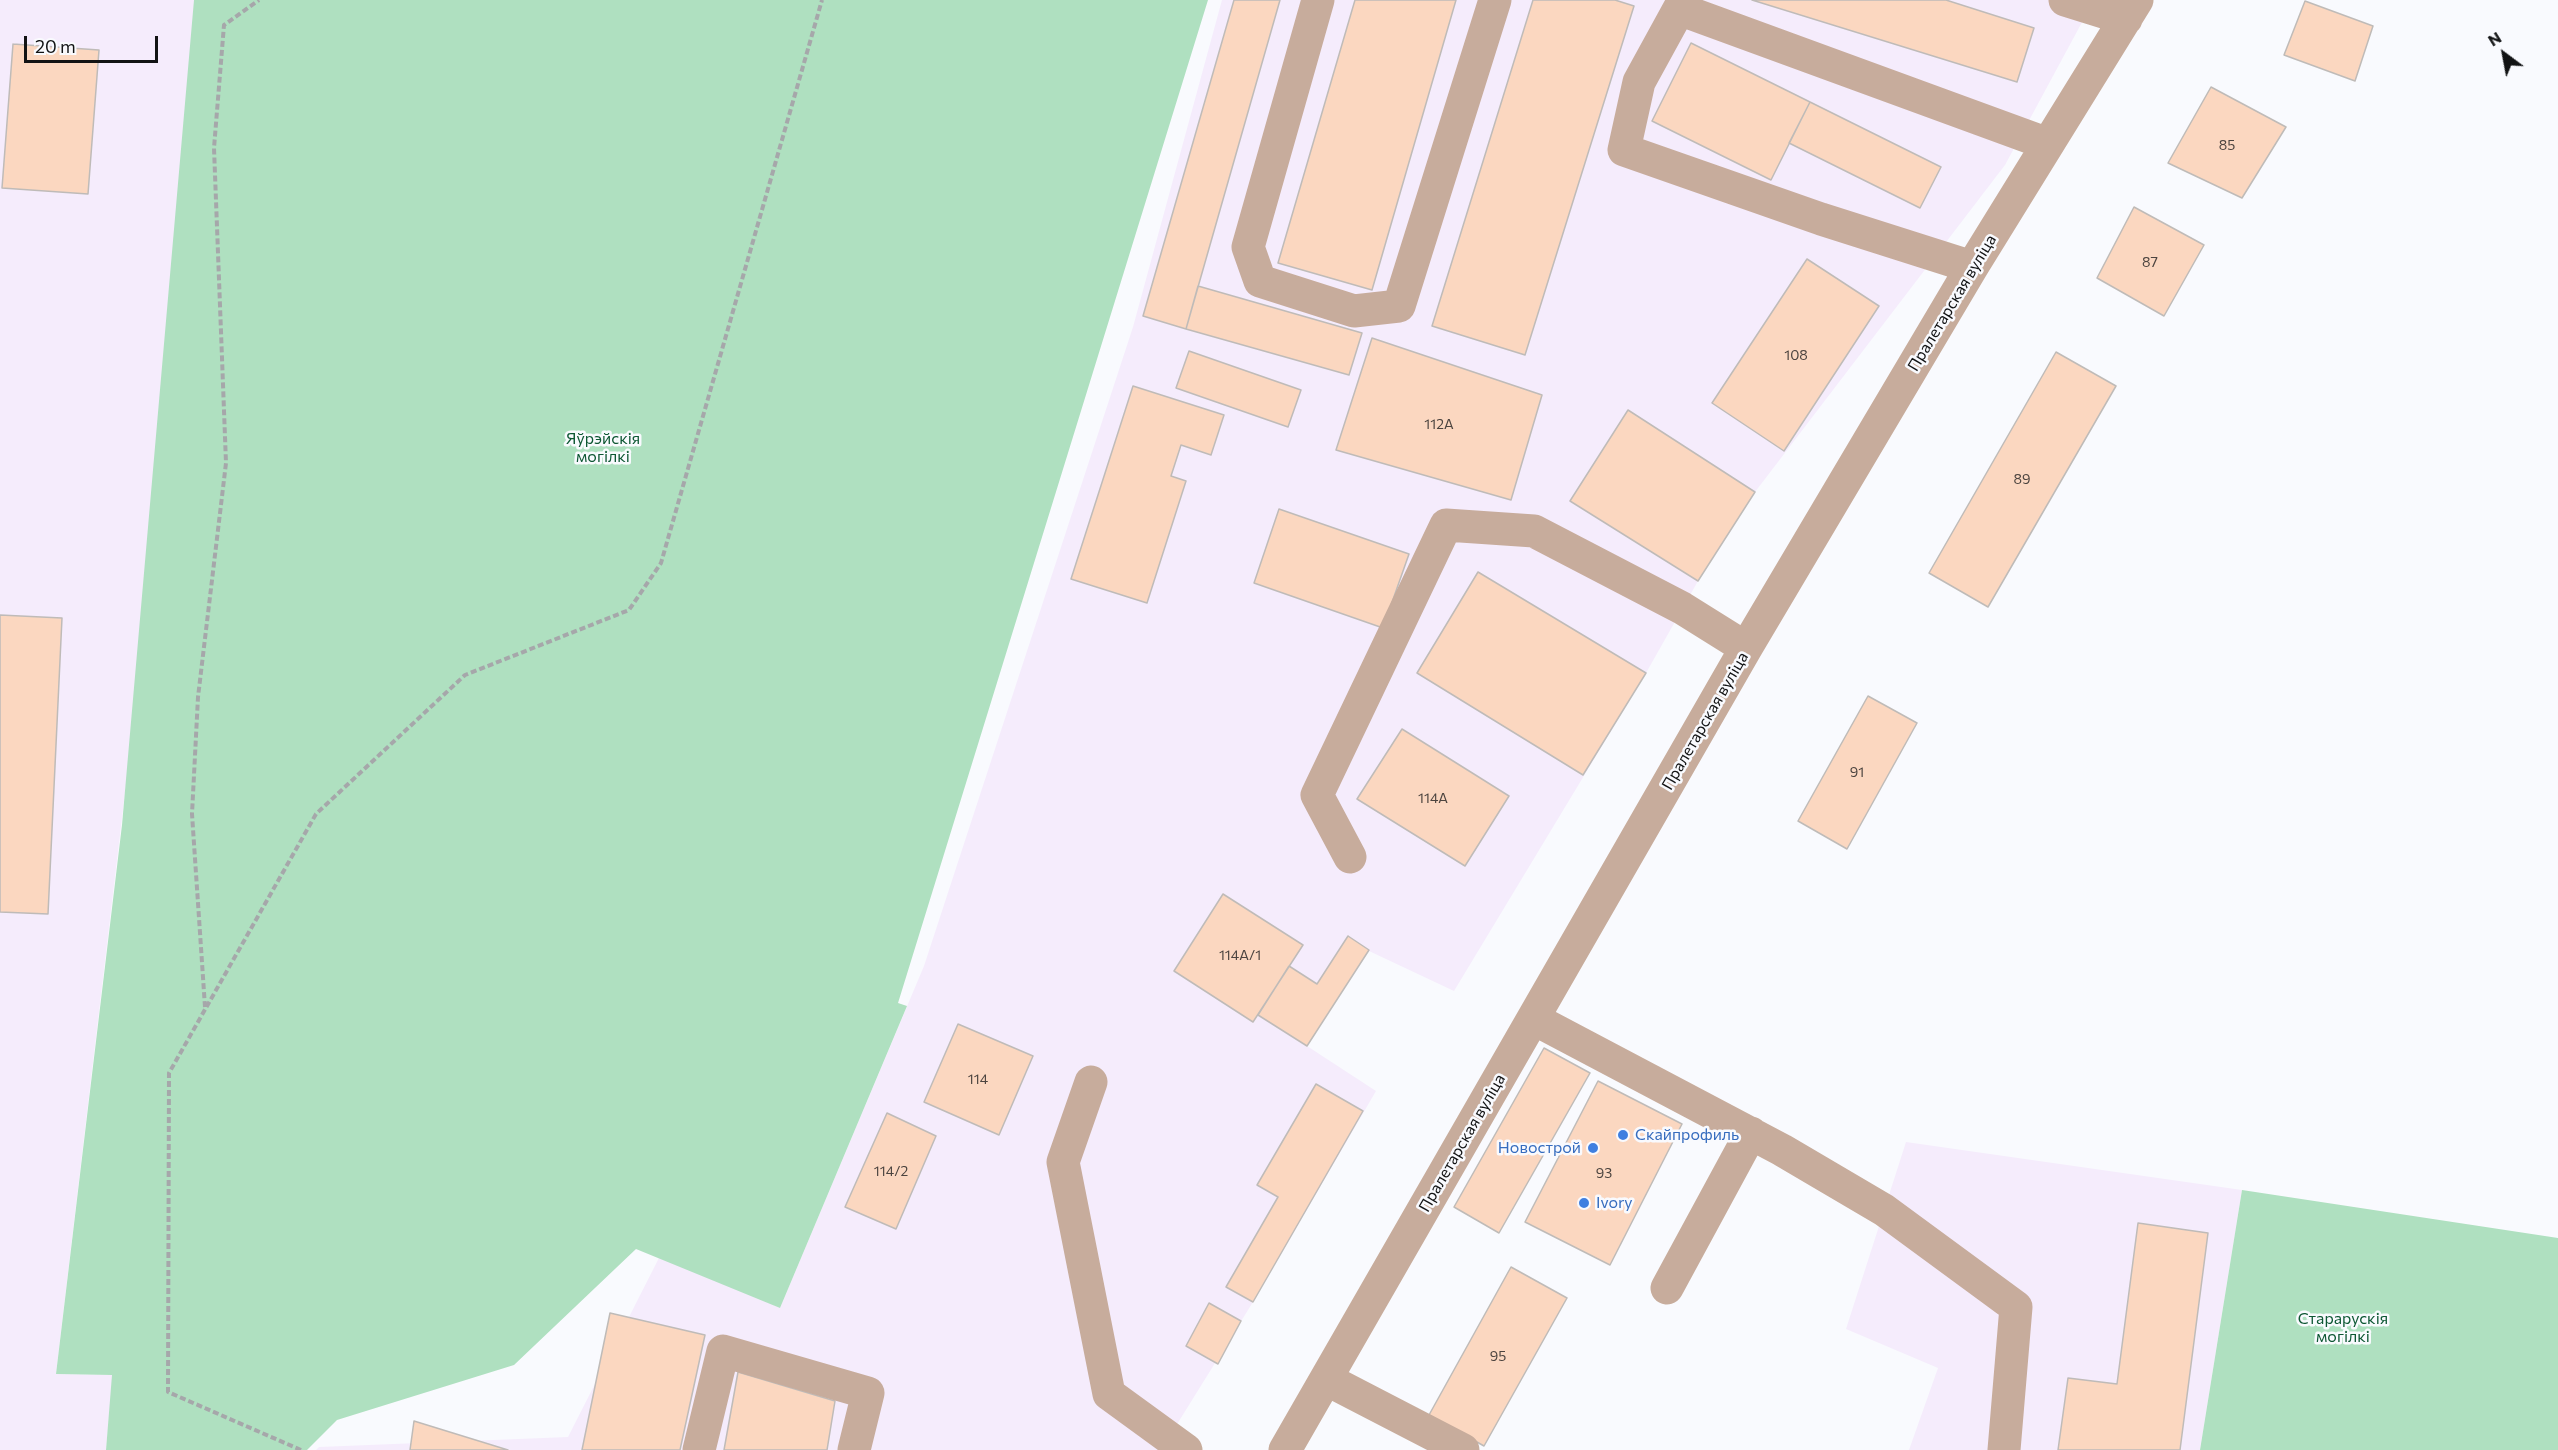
<!DOCTYPE html>
<html>
<head>
<meta charset="utf-8">
<style>
	body { margin:0 }
	#map { position:relative; width:2558px; height:1450px; overflow:hidden; background:#f9fafe; font-family:Commissioner,sans-serif }
	canvas { display:block }
	.north { position:absolute; left:2474px; top:24px; width:60px; height:60px; -webkit-text-stroke:4px #f9fafe; paint-order:stroke; rotate:328deg; font-size:16px; font-weight:700; line-height:24px; text-align:center; color:#121314 }
	.north::after { content:''; display:block; margin:auto; width:21px; height:27px; background:#121314; clip-path:polygon(50% 0,100% 100%,50% 72%,0 100%) }
	.scale { position:absolute; left:24px; top:36px; width:134px; height:27px; box-sizing:border-box; border:3px solid #121314; border-top:0; padding-left:8px; font-size:18px; line-height:21px; white-space:nowrap; color:#121314; -webkit-text-stroke:4px #f9fafe; paint-order:stroke }
</style>
</head>
<body>
<div id="map">
<canvas width="2558" height="1450"></canvas>
<div class="north">N</div>
<div class="scale">20 m</div>
</div>
<script>
const ctx = document.querySelector('canvas').getContext('2d');
ctx.lineJoin = 'round';
function fillPath(path, color) { ctx.fillStyle = color; ctx.fill(path, 'evenodd'); }
const shape = rows => new Path2D(rows.map(r => 'M' + r).join(''));
function stroke(path, color, width, dash) { ctx.strokeStyle = color; ctx.lineWidth = width; ctx.lineCap = dash ? 'butt' : 'round'; ctx.setLineDash(dash || []); ctx.stroke(path); }
function label(font, color, halo, rows, align = 'center') {
  ctx.font = font + ' Commissioner,sans-serif'; ctx.lineWidth = 5; ctx.setLineDash([]); ctx.textBaseline = 'middle'; ctx.strokeStyle = halo; ctx.fillStyle = color; for (const [text, x, y, turn = 0] of rows) {
    ctx.save(); ctx.translate(x, y); ctx.rotate((+turn || 0) * Math.PI / 180); ctx.textAlign = isNaN(turn) ? turn : align; if (halo) ctx.strokeText(text, 0, 0); ctx.fillText(text, 0, 0); ctx.restore();
  }
}
fillPath(shape([
	[0,0,201,0,164,464,56,1374,113,1375,106,1450,0,1450],
	[1222,0,2094,0,2005,165,1755,492,1698,581,1646,673,1454,991,1369,951,1307,1046,1376,1091,1253,1302,1161,1450,316,1450,319,1447,568,1437,661,1254,780,1308,924,966,1133,327],
	[1906,1142,2242,1190,2200,1450,1909,1450,1938,1368,1846,1329]
]), '#f5ecfc');
fillPath(shape([
	[194,0,1208,0,898,1003,907,1006,780,1308,636,1249,514,1365,337,1420,307,1450,106,1450,112,1375,56,1374,122,825],
	[2242,1190,2558,1238,2558,1450,2200,1450]
]), '#afe0c0');
const building = shape([
	[1234,0,1280,0,1186,329,1143,316,1234,0],
	[1355,0,1456,0,1372,290,1278,263,1355,0],
	[1533,0,1615,0,1634,6,1525,355,1432,326,1533,0],
	[1752,0,1946,0,2034,28,2017,82,1752,0],
	[2305,1,2373,26,2355,81,2284,55,2305,1],
	[1691,43,1810,102,1771,180,1652,121,1691,43],
	[13,44,99,50,88,194,2,188,13,44],
	[2211,87,2286,127,2242,198,2168,163,2211,87],
	[1810,102,1941,167,1920,208,1789,143,1810,102],
	[2134,207,2204,245,2164,316,2097,278,2134,207],
	[1807,259,1879,306,1784,451,1712,403,1807,259],
	[1198,286,1362,333,1349,375,1186,329,1198,286],
	[1372,338,1542,395,1511,500,1336,450,1372,338],
	[1189,351,1301,390,1288,427,1176,388,1189,351],
	[2056,352,2116,386,1988,607,1929,573,2056,352],
	[1133,386,1224,415,1211,455,1181,445,1171,476,1186,481,1147,603,1071,579,1133,386],
	[1628,410,1755,492,1698,581,1570,501,1628,410],
	[1279,509,1409,554,1383,628,1254,583,1279,509],
	[1478,572,1646,673,1583,775,1417,673,1478,572],
	[0,615,62,618,48,914,0,912,0,615],
	[1868,696,1917,723,1847,849,1798,821,1868,696],
	[1402,729,1509,796,1465,866,1357,799,1402,729],
	[1223,894,1303,945,1253,1022,1174,971,1223,894],
	[1348,936,1369,950,1307,1046,1258,1015,1289,966,1317,984,1348,936],
	[958,1024,1033,1056,999,1135,924,1102,958,1024],
	[1544,1048,1590,1073,1499,1233,1454,1207,1544,1048],
	[1598,1081,1682,1124,1610,1265,1525,1222,1598,1081],
	[1316,1084,1363,1111,1253,1302,1226,1287,1278,1197,1257,1185,1316,1084],
	[887,1113,936,1136,896,1229,845,1207,887,1113],
	[2138,1223,2208,1233,2180,1450,2058,1450,2068,1378,2117,1384,2138,1223],
	[1511,1267,1567,1298,1484,1446,1429,1415,1511,1267],
	[1209,1303,1241,1321,1218,1364,1186,1346,1209,1303],
	[610,1313,705,1335,680,1450,582,1450,610,1313],
	[738,1372,835,1401,827,1450,724,1450,738,1372],
	[414,1421,508,1450,410,1450,414,1421]
]);
fillPath(building, '#fbd7c0');
stroke(building, '#bfbbb8', 1.5);
stroke(shape([
	[205,1007,192,814,198,697,226,463,214,148,224,25,259,0],
	[301,1450,168,1392,169,1073,316,814,465,675,629,610,661,563,822,0]
]), '#a6a7aa', 4, [6, 3]);
stroke(shape([
	[1318,0,1248,247,1260,281,1354,311,1399,306,1495,0],
	[2065,0,2126,19],
	[1972,267,1821,219,1624,150,1639,82,1679,9,2048,144],
	[1350,857,1317,795,1446,525,1534,531,1682,608,1746,648],
	[1534,1019,1782,1150,1884,1210,2016,1307,2004,1450],
	[1091,1082,1063,1162,1109,1394,1186,1450],
	[1667,1288,1751,1133],
	[1326,1379,1463,1450],
	[699,1450,723,1351,868,1393,854,1450],
	[1285,1450,1746,648,1972,267,2137,0]
]), '#c7ac9c', 33);
for (const [x, y, r, color] of [
	[1623,1135,6,"#3f7fe0"],
	[1593,1148,6,"#3f7fe0"],
	[1584,1203,6,"#3f7fe0"]
]) { const dot = new Path2D(); dot.arc(x, y, r, 0, 2 * Math.PI); ctx.fillStyle = color; ctx.fill(dot); stroke(dot, '#f9fafe', 2); }
label('14px', '#4c443f', null, [
	["85",2227,145],
	["87",2150,262],
	["108",1796,355],
	["112А",1439,424],
	["89",2022,479],
	["91",1857,772],
	["114А",1433,798],
	["114А/1",1240,955],
	["114",978,1079],
	["114/2",891,1171],
	["93",1604,1173],
	["95",1498,1356]
]);
label('16px', '#121314', '#f9fafe', [
	["Пралетарская вуліца",1952,303,-59],
	["Пралетарская вуліца",1705,721,-60],
	["Пралетарская вуліца",1462,1143,-60]
]);
label('16px', '#0d5733', '#f9fafe', [
	["Яўрэйскія",603,439],
	["могілкі",603,457],
	["Старарускія",2343,1319],
	["могілкі",2343,1337]
]);
label('16px', '#366cbe', '#f9fafe', [
	["Скайпрофиль",1635,1135],
	["Новострой",1581,1148,"right"],
	["Ivory",1596,1203]
], 'left');
</script>
</body>
</html>
